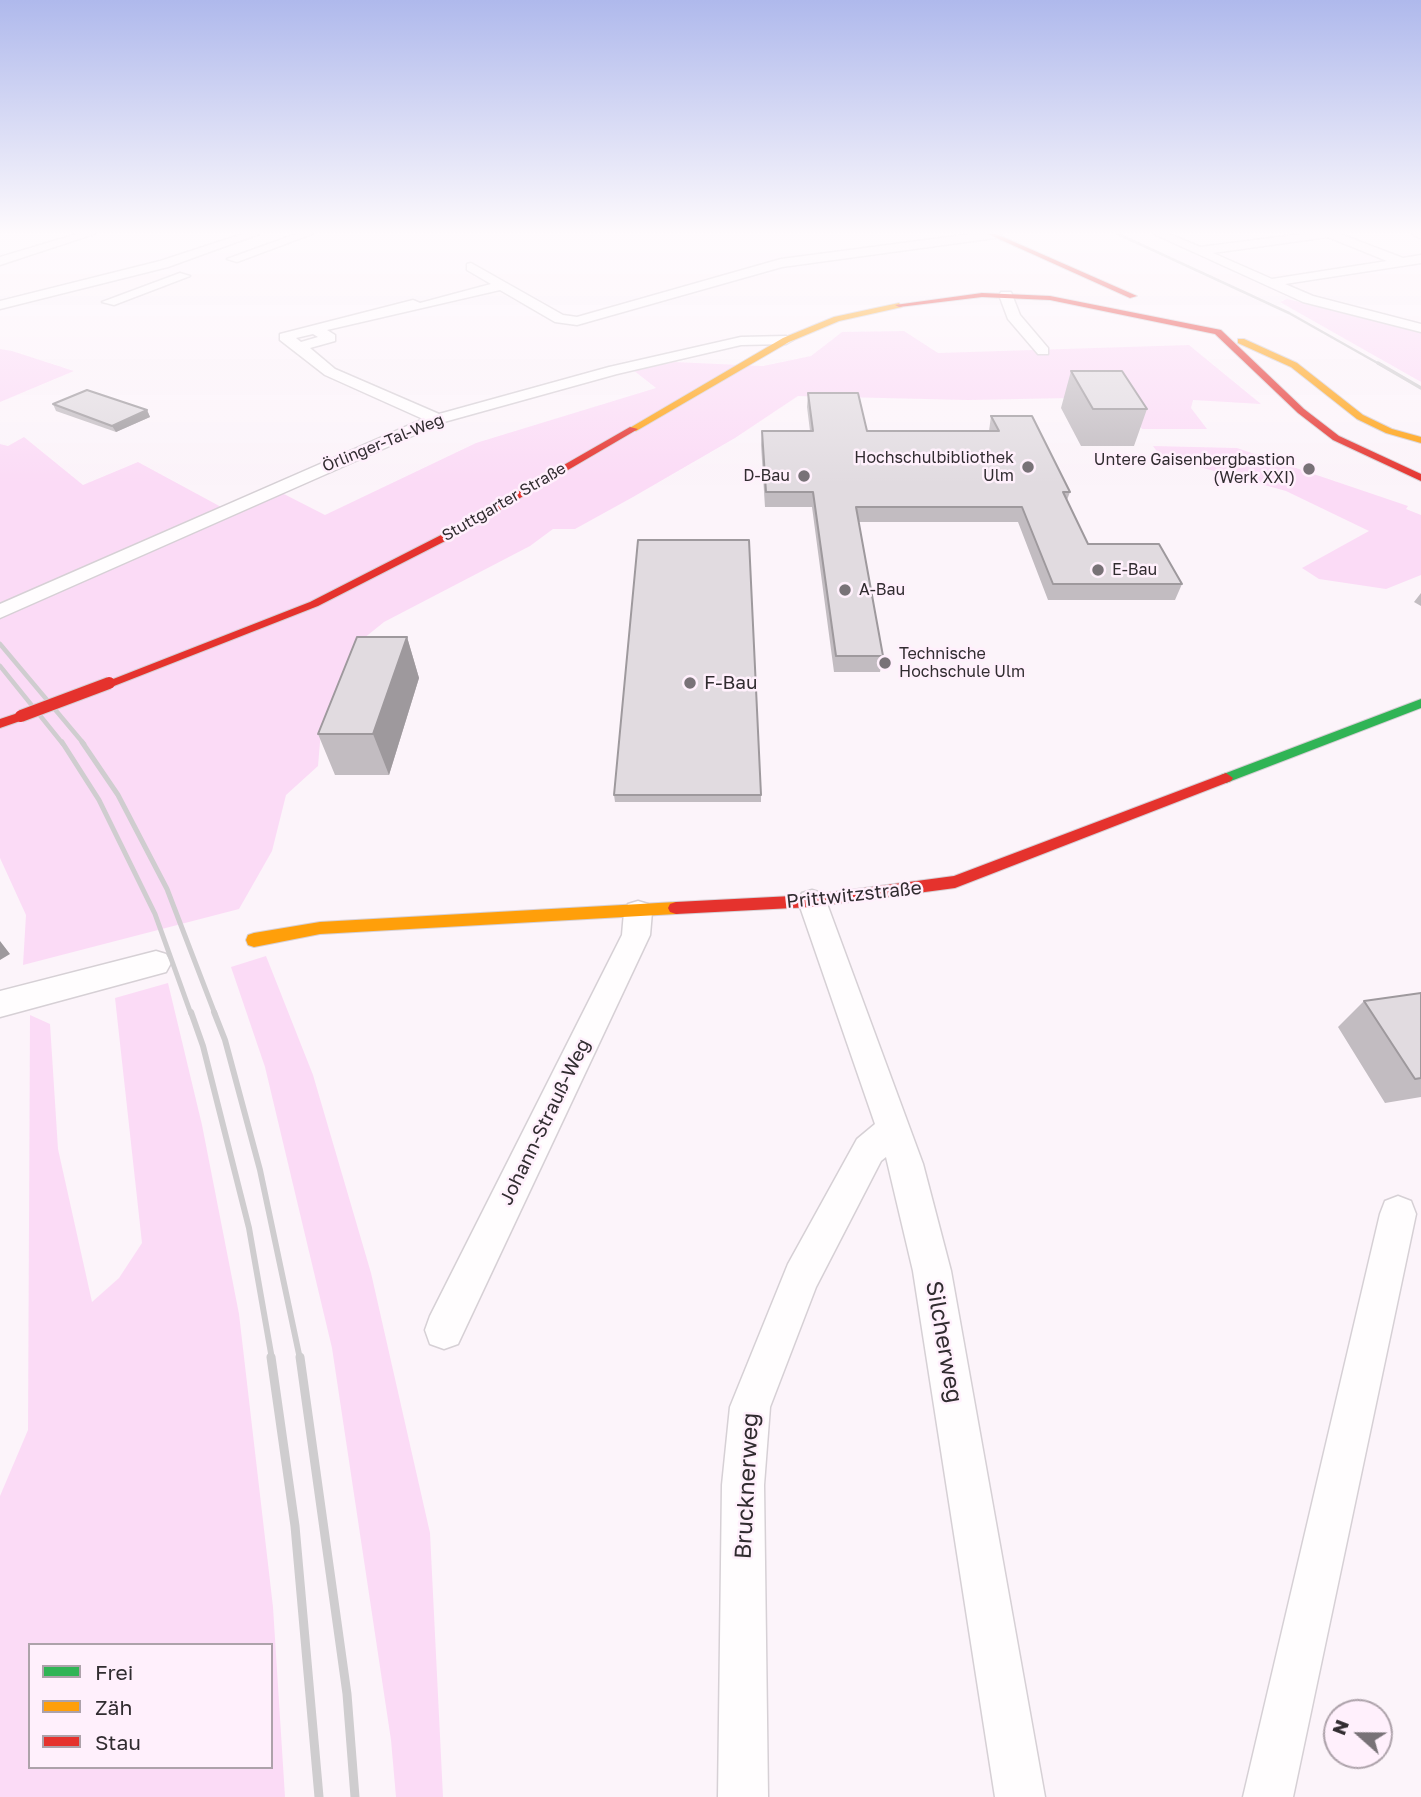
<!DOCTYPE html>
<html>
<head>
<meta charset="utf-8">
<style>
	body { margin:0 }
	#map { position:relative; width:1421px; height:1797px; overflow:hidden; background:#fcf4fa; font-family:"Golos Text",sans-serif }
	canvas { display:block }
	.legend { position:absolute; left:28px; top:1643px; width:245px; height:126px; box-sizing:border-box; background:#fff0fc; border:2px solid #ada2aa; margin:0; padding:9px 12px; list-style:none; font-size:21px; color:#312c30 }
	.legend li { display:flex; align-items:center; gap:14px; height:35px }
	.legend b { width:35px; border:2px solid #ada2aa }
	.north { position:absolute; left:1323px; top:1699px; width:70px; height:70px; box-sizing:border-box; background:#fff0fc; border:2px solid #ada2aa; border-radius:50%; rotate:291deg; font-size:19px; font-weight:700; line-height:28px; text-align:center; color:#312c30 }
	.north::after { content:''; display:block; margin:auto; width:24px; height:32px; background:#787277; clip-path:polygon(50% 0,100% 100%,50% 72%,0 100%) }
</style>
</head>
<body>
<div id="map">
<canvas width="1421" height="1797"></canvas>
<ul class="legend">
<li><b style="height:9px;background:#30b455"></b>Frei</li>
<li><b style="height:9px;background:#ff9f0a"></b>Zäh</li>
<li><b style="height:9px;background:#e5322d"></b>Stau</li>
</ul>
<div class="north">N</div>
</div>
<script>
const ctx = document.querySelector('canvas').getContext('2d');
ctx.lineJoin = 'round';
function fillPath(path, color) { ctx.fillStyle = color; ctx.fill(path, 'evenodd'); }
const shape = rows => new Path2D(rows.map(r => 'M' + r).join(''));
function stroke(path, color, width, dash) { ctx.strokeStyle = color; ctx.lineWidth = width; ctx.lineCap = dash ? 'butt' : 'round'; ctx.setLineDash(dash || []); ctx.stroke(path); }
function label(font, color, halo, rows, align = 'center') {
  ctx.font = font + ' "Golos Text",sans-serif'; ctx.lineWidth = 5; ctx.setLineDash([]); ctx.textBaseline = 'middle'; ctx.strokeStyle = halo; ctx.fillStyle = color; for (const [text, x, y, turn = 0] of rows) {
    ctx.save(); ctx.translate(x, y); ctx.rotate((+turn || 0) * Math.PI / 180); ctx.textAlign = isNaN(turn) ? turn : align; if (halo) ctx.strokeText(text, 0, 0); ctx.fillText(text, 0, 0); ctx.restore();
  }
}
fillPath(shape([
	[1287,299,1421,328,1421,382,1280,302],
	[904,331,938,353,1189,345,1261,404,1193,400,1191,408,1207,429,1142,429,1120,397,968,400,798,396,735,438,633,497,575,529,553,529,530,546,384,622,358,643,321,730,318,766,286,795,272,851,239,909,23,965,26,915,0,858,0,615,278,491,325,515,476,443,656,388,633,370,675,362,763,366,811,356,842,332],
	[0,349,12,351,74,371,0,402],
	[24,437,83,485,138,462,223,508,0,605,0,444,8,446],
	[1153,446,1237,448,1408,506,1406,509,1421,515,1421,575,1386,589,1319,579,1302,568,1369,531,1286,491,1160,456],
	[266,956,313,1075,371,1273,430,1533,443,1797,396,1797,391,1740,332,1348,265,1067,231,967],
	[168,983,202,1125,239,1314,273,1607,285,1797,0,1797,0,1496,28,1430,30,1015,50,1024,58,1149,92,1302,119,1278,142,1243,115,998],
	[30,1645,271,1645,271,1767,30,1767]
]), '#fbdbf6');
const street = shape([
	[77,234,94,234,0,265,0,257,77,234],
	[243,234,259,234,168,267,0,309,0,301,160,261,243,234],
	[296,234,312,234,237,262,227,259,296,234],
	[972,234,1001,234,995,238,782,267,577,325,555,322,500,290,327,330,335,335,335,341,310,348,335,369,439,414,609,367,741,337,786,336,793,340,786,344,741,345,617,374,444,422,0,618,0,604,423,419,325,375,280,340,280,334,413,300,420,303,491,284,467,270,467,264,471,263,563,315,577,317,781,259,972,234],
	[313,334,318,337,301,342,296,338,313,334],
	[1154,234,1169,234,1200,247,1303,234,1340,234,1403,258,1421,255,1421,263,1285,284,1313,296,1421,324,1421,332,1303,302,1154,234],
	[1328,237,1387,261,1272,279,1213,253,1328,237],
	[1413,234,1421,234,1421,238,1415,236,1413,234],
	[180,273,190,276,114,305,102,302,180,273],
	[1001,292,1011,292,1020,315,1048,348,1048,354,1038,354,1008,319,999,295,1001,292],
	[812,890,822,893,826,901,923,1164,951,1271,1045,1797,995,1797,913,1271,886,1157,881,1161,816,1287,770,1407,764,1485,768,1797,718,1797,722,1485,730,1407,788,1264,857,1139,875,1124,798,901,802,893,812,890],
	[638,901,648,904,652,912,650,935,458,1344,444,1349,430,1344,425,1330,430,1316,622,935,624,912,628,904,638,901],
	[156,951,166,954,171,963,166,972,0,1017,0,991,156,951],
	[1398,1196,1411,1201,1416,1214,1293,1797,1243,1797,1380,1214,1385,1201,1398,1196]
]);
const fast = shape([
	[1421,699,1421,708,1231,781,1226,783,1219,778,1221,775,1421,699]
]);
const slow = shape([
	[899,303,902,307,839,321,789,342,636,431,628,429,783,338,834,317,899,303],
	[1238,339,1244,339,1297,363,1363,415,1392,429,1421,437,1421,443,1386,433,1357,419,1291,367,1238,343,1238,339],
	[676,902,682,904,684,908,682,912,676,914,320,934,254,947,248,945,246,940,248,935,254,933,320,922,676,902]
]);
const jam = shape([
	[988,234,996,234,1137,296,1130,298,988,234],
	[982,293,1050,296,1221,330,1304,409,1339,436,1421,474,1421,481,1333,440,1298,413,1215,334,1050,300,982,297,899,307,895,305,982,293],
	[630,427,638,429,455,536,318,606,114,686,104,686,103,683,310,602,447,532,630,427],
	[21,712,28,716,26,719,0,728,0,719,21,712],
	[1226,773,1233,778,1231,781,955,888,812,907,676,914,670,912,668,908,670,904,676,902,812,895,954,876,1226,773]
]);
stroke(street, '#d6d0d5', 3);
stroke(fast, '#d6d0d5', 2);
stroke(slow, '#d6d0d5', 2);
stroke(jam, '#d6d0d5', 2);
fillPath(street, '#fffdfe');
fillPath(fast, '#30b455');
fillPath(slow, '#ff9f0a');
fillPath(jam, '#e5322d');
stroke(shape([
	[1118,234,1289,313,1381,365]
]), '#cfcdcf', 2.5);
stroke(shape([
	[1378,363,1421,388]
]), '#cfcdcf', 3.5);
stroke(shape([
	[0,644,84,744],
	[0,666,63,744]
]), '#cfcdcf', 4.5);
stroke(shape([
	[62,742,99,800,155,914,191,1014],
	[82,742,118,795,167,889,215,1014]
]), '#cfcdcf', 5);
stroke(shape([
	[191,1012,203,1046,249,1228,272,1359],
	[214,1012,225,1040,260,1170,300,1359]
]), '#cfcdcf', 6);
stroke(shape([
	[271,1357,295,1526,319,1797],
	[300,1357,347,1694,355,1797]
]), '#cfcdcf', 9);
const jamBridge = shape([
	[21,716,109,683]
]);
stroke(jamBridge, '#d6d0d5', 14, []);
stroke(jamBridge, '#e5322d', 12);
fillPath(shape([
	[1071,371,1147,409,1134,446,1081,446,1061,408],
	[808,393,867,431,989,431,991,416,1070,492,1067,500,1088,544,1182,584,1175,600,1048,600,1018,522,858,522,883,656,880,672,834,672,812,507,765,507,761,445,762,431,810,431,807,407],
	[53,404,147,410,150,417,116,432,56,411],
	[1421,593,1421,606,1414,602],
	[407,637,419,678,389,775,335,775,318,734],
	[614,795,761,795,761,802,615,802],
	[1421,993,1421,1097,1385,1103,1338,1027,1364,1001]
]), '#c2bcc1');
fillPath(shape([
	[147,410,150,417,116,432,112,426],
	[407,637,419,678,389,775,373,734],
	[0,941,10,954,0,960]
]), '#9e999d');
const building = shape([
	[1071,371,1122,371,1147,409,1093,409,1071,371],
	[87,390,147,410,112,426,53,404,87,390],
	[808,393,858,393,867,431,999,431,991,416,1032,416,1070,492,1063,492,1088,544,1159,544,1182,584,1053,584,1022,507,856,507,883,656,836,656,813,492,766,492,762,431,813,431,808,393],
	[638,540,749,540,761,795,614,795,638,540],
	[357,637,407,637,373,734,318,734,357,637],
	[1421,993,1421,1078,1415,1079,1364,1001,1421,993]
]);
fillPath(building, '#e1dbe0');
stroke(building, '#9e999d', 2);
const sky = ctx.createLinearGradient(0, 0, 0, 485);
sky.addColorStop(0, '#afb9ec');
sky.addColorStop(0.48, '#fefafd');
sky.addColorStop(1, '#fefafd00');
ctx.fillStyle = sky;
ctx.fillRect(0, 0, 1421, 485);
for (const [x, y, r, color] of [
	[1028,467,7,"#787277"],
	[1309,469,7,"#787277"],
	[804,476,7,"#787277"],
	[1098,570,7,"#787277"],
	[845,590,7,"#787277"],
	[885,663,7,"#787277"],
	[690,683,7,"#787277"]
]) { const dot = new Path2D(); dot.arc(x, y, r, 0, 2 * Math.PI); ctx.fillStyle = color; ctx.fill(dot); stroke(dot, '#fff0fc', 2.5); }
label('16px', '#312c30', '#fff0fc', [
	["Örlinger-Tal-Weg",383,443,-22],
	["Stuttgarter Straße",504,502,-30]
]);
label('16px', '#312c30', '#fff0fc', [
	["Hochschulbibliothek",1014,458],
	["Ulm",1014,476],
	["Untere Gaisenbergbastion",1295,460],
	["(Werk XXI)",1295,478],
	["D-Bau",790,476],
	["E-Bau",1112,570,"left"],
	["A-Bau",859,590,"left"],
	["Technische",899,654,"left"],
	["Hochschule Ulm",899,672,"left"]
], 'right');
label('19px', '#312c30', '#fff0fc', [
	["F-Bau",704,683]
], 'left');
label('19px', '#312c30', '#fff0fc', [
	["Prittwitzstraße",854,895,-6],
	["Johann-Strauß-Weg",545,1122,-64]
]);
label('23px', '#312c30', '#fff0fc', [
	["Silcherweg",944,1342,80],
	["Brucknerweg",747,1486,-87]
]);
</script>
</body>
</html>
